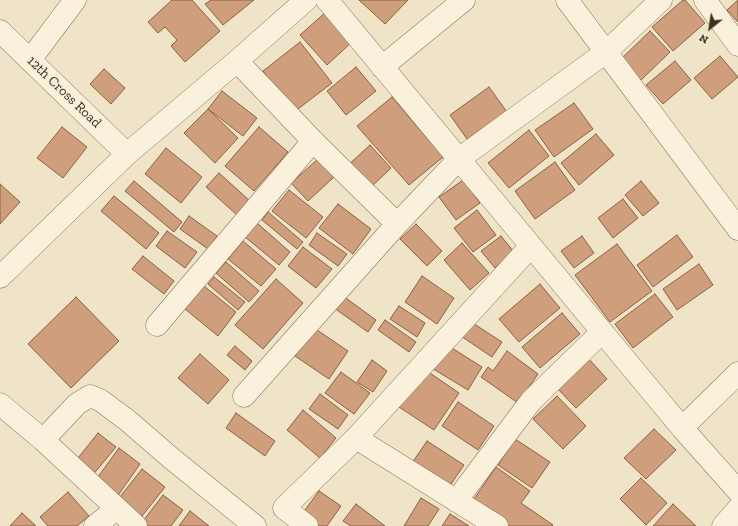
<!DOCTYPE html>
<html>
<head>
<meta charset="utf-8">
<style>
	body { margin:0 }
	#map { position:relative; width:738px; height:526px; overflow:hidden; background:#f0e4c8; font-family:"Zilla Slab",serif }
	canvas { display:block }
	.north { position:absolute; left:690px; top:8px; width:40px; height:40px; -webkit-text-stroke:3px #f7eed8; paint-order:stroke; rotate:210deg; font-size:11px; font-weight:700; line-height:16px; text-align:center; color:#3d2e20 }
	.north::after { content:''; display:block; margin:auto; width:14px; height:18px; background:#3d2e20; clip-path:polygon(50% 0,100% 100%,50% 72%,0 100%) }
</style>
</head>
<body>
<div id="map">
<canvas width="738" height="526"></canvas>
<div class="north">N</div>
</div>
<script>
const ctx = document.querySelector('canvas').getContext('2d');
ctx.lineJoin = 'round';
function fillPath(path, color) { ctx.fillStyle = color; ctx.fill(path, 'evenodd'); }
const shape = rows => new Path2D(rows.map(r => 'M' + r).join(''));
function stroke(path, color, width, dash) { ctx.strokeStyle = color; ctx.lineWidth = width; ctx.lineCap = dash ? 'butt' : 'round'; ctx.setLineDash(dash || []); ctx.stroke(path); }
function label(font, color, halo, rows, align = 'center') {
  ctx.font = font + ' "Zilla Slab",serif'; ctx.lineWidth = 3; ctx.setLineDash([]); ctx.textBaseline = 'middle'; ctx.strokeStyle = halo; ctx.fillStyle = color; for (const [text, x, y, turn = 0] of rows) {
    ctx.save(); ctx.translate(x, y); ctx.rotate((+turn || 0) * Math.PI / 180); ctx.textAlign = isNaN(turn) ? turn : align; if (halo) ctx.strokeText(text, 0, 0); ctx.fillText(text, 0, 0); ctx.restore();
  }
}
const building = shape([
	[172,0,192,0,220,31,185,62,171,46,177,40,165,27,158,33,148,22,172,0],
	[211,0,254,0,223,25,205,4,211,0],
	[359,0,408,0,385,24,359,0],
	[683,0,685,0,705,23,673,51,652,27,683,0],
	[738,0,738,22,727,10,738,0],
	[326,12,353,41,327,65,300,35,326,12],
	[650,31,670,52,640,81,619,61,650,31],
	[300,42,332,83,294,112,263,71,300,42],
	[720,56,738,77,712,99,694,78,720,56],
	[675,61,691,80,663,104,646,85,675,61],
	[356,67,376,91,346,115,327,91,356,67],
	[104,69,125,88,111,104,90,84,104,69],
	[489,87,507,112,467,139,450,115,489,87],
	[222,91,257,118,243,136,208,109,222,91],
	[392,97,443,157,409,185,357,126,392,97],
	[574,103,593,129,554,157,535,130,574,103],
	[208,109,238,138,215,163,184,133,208,109],
	[62,127,87,147,63,178,37,158,62,127],
	[259,127,288,152,254,191,225,166,259,127],
	[529,130,549,156,509,188,488,163,529,130],
	[596,134,614,155,579,185,561,163,596,134],
	[370,145,391,168,368,190,346,167,370,145],
	[166,148,202,177,181,203,145,174,166,148],
	[318,159,334,177,308,201,291,183,318,159],
	[555,162,575,190,535,219,515,191,555,162],
	[219,173,250,201,237,215,206,187,219,173],
	[463,180,480,203,456,220,439,197,463,180],
	[134,181,182,222,174,232,125,191,134,181],
	[641,181,659,203,643,216,625,195,641,181],
	[0,184,20,202,0,224,0,184],
	[289,190,323,217,306,238,272,211,289,190],
	[114,196,159,233,146,249,101,211,114,196],
	[623,199,638,218,613,238,598,218,623,199],
	[338,204,371,229,353,254,319,228,338,204],
	[477,210,496,235,473,252,454,228,477,210],
	[268,212,303,242,297,249,262,220,268,212],
	[189,216,217,236,208,249,180,229,189,216],
	[257,223,290,252,279,265,245,237,257,223],
	[416,224,442,251,427,266,400,239,416,224],
	[167,231,197,252,185,268,156,246,167,231],
	[317,233,347,254,338,266,309,245,317,233],
	[677,235,693,257,653,287,637,265,677,235],
	[501,236,514,252,495,268,481,251,501,236],
	[582,236,594,253,574,268,561,251,582,236],
	[243,241,276,269,261,286,228,259,243,241],
	[462,243,489,273,470,290,444,260,462,243],
	[617,244,652,291,610,322,575,275,617,244],
	[303,247,332,269,316,288,288,266,303,247],
	[143,256,174,281,164,294,132,269,143,256],
	[226,262,259,291,249,302,216,273,226,262],
	[699,264,713,285,677,310,663,289,699,264],
	[422,276,454,298,437,324,405,302,422,276],
	[214,277,245,302,238,310,208,284,214,277],
	[276,279,303,303,263,349,235,325,276,279],
	[540,284,560,308,519,342,499,319,540,284],
	[204,286,236,312,218,336,185,309,204,286],
	[655,294,673,317,633,348,615,324,655,294],
	[343,296,376,320,368,332,334,308,343,296],
	[76,297,119,341,71,388,28,344,76,297],
	[399,306,425,323,417,337,390,319,399,306],
	[562,313,580,334,540,368,522,347,562,313],
	[385,320,416,342,409,352,378,330,385,320],
	[468,320,502,342,492,357,458,334,468,320],
	[314,328,348,351,329,379,295,356,314,328],
	[444,343,482,367,468,390,430,367,444,343],
	[235,346,252,361,245,370,227,355,235,346],
	[507,351,538,374,518,403,481,377,488,367,493,371,507,351],
	[200,354,229,380,208,404,178,378,200,354],
	[588,358,607,379,576,408,556,387,588,358],
	[372,360,387,371,373,392,357,382,372,360],
	[424,369,459,393,434,430,399,407,424,369],
	[341,372,370,393,354,414,325,393,341,372],
	[320,394,348,415,338,429,309,409,320,394],
	[557,396,586,426,563,449,533,419,557,396],
	[458,402,494,426,478,450,442,426,458,402],
	[303,410,336,438,320,458,287,430,303,410],
	[236,413,275,441,265,456,226,428,236,413],
	[654,429,676,450,646,479,624,458,654,429],
	[98,433,116,447,91,477,74,463,98,433],
	[515,439,550,462,532,488,498,465,515,439],
	[427,441,464,465,447,490,410,466,427,441],
	[119,448,140,464,117,497,95,481,119,448],
	[496,467,530,491,521,503,553,525,552,526,506,526,472,502,496,467],
	[142,469,165,487,139,520,116,502,142,469],
	[641,478,667,503,646,525,620,499,641,478],
	[319,491,341,506,327,526,319,526,302,514,319,491],
	[68,492,89,516,77,526,48,526,40,517,68,492],
	[163,495,183,510,171,526,142,526,140,525,163,495],
	[421,498,439,509,428,526,404,526,421,498],
	[356,504,385,526,351,526,343,521,356,504],
	[673,504,696,526,653,526,673,504],
	[190,511,209,526,179,526,190,511],
	[22,513,36,526,10,526,22,513],
	[450,514,469,526,442,526,450,514]
]);
fillPath(building, '#cf9f7d');
stroke(building, '#8d5f41', 1);
const street = shape([
	[327,0,682,428,738,491],
	[567,0,738,229],
	[705,0,738,45],
	[0,31,127,154],
	[30,60,75,0],
	[237,61,313,141,397,224],
	[382,67,464,0],
	[0,277,127,154,237,61,306,0],
	[157,325,313,141],
	[244,396,397,224,459,159,606,52,661,0],
	[0,404,43,440,136,526],
	[682,428,738,373],
	[356,438,497,526],
	[43,440,77,404,90,396,100,400,127,420,171,458,255,526],
	[456,501,531,401,602,332],
	[95,526,116,509],
	[307,526,284,508,356,438,531,246],
	[723,526,738,509]
]);
stroke(street, '#8d765c', 23);
stroke(street, '#faf1dc', 22);
label('14px', '#3d2e20', '#f7eed8', [
	["12th Cross Road",64,92,44]
]);
</script>
</body>
</html>
